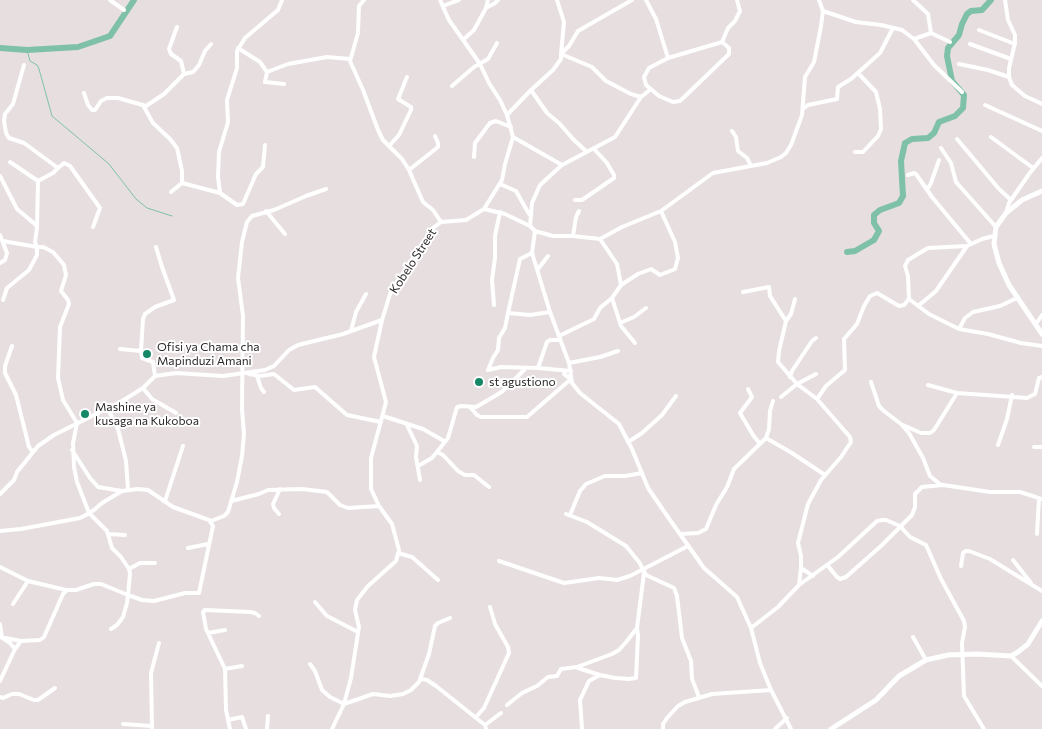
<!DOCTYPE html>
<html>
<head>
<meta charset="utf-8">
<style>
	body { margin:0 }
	canvas { display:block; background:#e6dedf }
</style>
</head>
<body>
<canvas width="1042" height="729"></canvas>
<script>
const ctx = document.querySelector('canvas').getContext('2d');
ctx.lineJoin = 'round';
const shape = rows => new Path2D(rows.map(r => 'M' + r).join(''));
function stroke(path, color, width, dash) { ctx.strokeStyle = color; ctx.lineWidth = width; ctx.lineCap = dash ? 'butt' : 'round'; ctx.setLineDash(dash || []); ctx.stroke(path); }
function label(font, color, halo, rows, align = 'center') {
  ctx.font = font + ' Commissioner,sans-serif'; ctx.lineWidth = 4; ctx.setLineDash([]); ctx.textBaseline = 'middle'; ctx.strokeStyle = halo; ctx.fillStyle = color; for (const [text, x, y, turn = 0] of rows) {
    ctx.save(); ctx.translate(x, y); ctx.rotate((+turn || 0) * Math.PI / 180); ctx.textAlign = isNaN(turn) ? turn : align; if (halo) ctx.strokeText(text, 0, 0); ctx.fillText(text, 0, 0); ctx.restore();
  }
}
stroke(shape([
	[27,50,30,61,37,65,39,69,52,116,109,164,136,199,147,208,172,216]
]), '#7fc1a8', 1);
stroke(shape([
	[0,48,27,50,78,47,110,36,134,0],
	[847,252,855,251,874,240,879,231,874,223,874,215,880,210,899,203,903,196,901,161,905,143,912,139,928,138,934,133,939,122,955,116,963,108,964,95,952,81,947,56,948,48,959,35,962,24,967,14,971,11,982,10,991,0]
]), '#7fc1a8', 6);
stroke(shape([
	[110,0,124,10],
	[364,0,359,6,358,33,350,61,363,90,378,130,383,140,402,159,409,170],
	[557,0,564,22,561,54,592,67,606,81,631,94,641,97,651,89],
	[646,0,656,19,668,58,649,68,644,77,646,85,659,96,673,102,680,101,729,54,729,48,722,42],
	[913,0,928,14,931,33],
	[1005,0,1008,20,1015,35,1015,43,1009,68,1009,77,1012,85,1025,96,1042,104],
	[443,6,459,0],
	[486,8,488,0],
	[823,11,856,22,881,25,902,30,914,39,934,65,962,92],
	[177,27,169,49,171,54,181,61,184,74],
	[979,30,1015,44],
	[464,39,474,30,486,8,495,3,498,0],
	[914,39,931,33,950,42],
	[970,44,1011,59],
	[238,48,260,62,267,72,265,82,284,84],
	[668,58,722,42,728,28,735,21,740,11,737,0],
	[959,64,988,70,1009,77],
	[267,72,288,64,327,57,350,59],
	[452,86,474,67,488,59,497,43],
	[531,90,547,113,559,123,574,140,587,152],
	[84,93,88,105,92,110,95,110,101,101,107,98,118,98,146,106,164,94,184,74,193,72,199,65,205,51,211,44],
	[985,105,1042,131],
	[144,107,153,123,170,139,177,148,182,171,182,183],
	[803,109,808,105,837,99,838,87,851,79,880,53,893,28],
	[507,115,531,90,553,70,561,59,561,54,569,46,578,31,632,0],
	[732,131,736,137,738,151,747,158,751,166],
	[435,136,438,143,438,147,409,170,423,202,433,210,441,222],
	[513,137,562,165,615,137,641,97],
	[991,137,1033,168],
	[957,139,999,189,1011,200],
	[265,145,263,167,256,174,243,204,237,205,220,193,218,177,219,152,228,122,227,100,237,68,237,51,245,38,278,10,282,0],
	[389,146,399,135,411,110,411,107,398,99,407,77],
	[941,148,951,163,956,182,996,227],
	[855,152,863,152,878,136,881,129,880,109,876,92,858,73],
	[474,157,475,143,490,123,496,121,511,127],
	[10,162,38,181,53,173,58,168,24,143,9,138,6,133,4,121,5,114,13,104,24,65],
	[58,168,64,163,70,166,100,208,93,227],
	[908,175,914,173,916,174,932,197,971,244],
	[0,176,17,209,36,225,37,228,35,242,37,247,43,247,53,252,64,265,66,275,61,291,68,300,69,304,60,327,58,378,63,400,77,423,73,443,74,467,77,482,89,513,107,531,112,548,121,557,129,569,130,574,128,595,142,600,154,601,185,593,199,593,213,526,209,520,173,507,148,490,138,489,122,491,102,503,94,510,89,513,86,515,80,518,21,529,0,531],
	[500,184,516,191,529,214],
	[927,190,931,183,939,160],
	[171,192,182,183,220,193],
	[575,200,582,200,614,178,614,175,607,163,594,149],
	[484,209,505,214,530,226,535,231,553,236,573,236,600,239,622,227,661,211,713,173,767,163,781,157,786,153,791,145,802,115,805,77,814,62,821,26,823,11,819,0],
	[266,211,285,234],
	[1006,213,1009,203,1029,174,1042,158],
	[37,226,38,181],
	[530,226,532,203,540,185,562,165],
	[535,231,532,253,550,312,569,363,572,383,580,393,619,424,632,449,648,488,670,520,704,568,737,597,751,628,760,663,771,690,791,729],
	[0,235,7,253,5,260,0,263],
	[573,236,576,217,579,211],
	[600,239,617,264,621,285],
	[3,241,37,247,37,255,29,270,7,288,3,300],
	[967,246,928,248,908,260,905,266,908,276,909,299,929,314,959,329,988,334,1021,343,1042,346],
	[532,253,520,259,508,313,530,315,550,312],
	[538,269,548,256],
	[743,292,769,287,770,296,786,321],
	[612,298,621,326,635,343],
	[795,299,791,314,786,321,779,351,778,362,797,384,817,399,850,437,851,442,841,457,821,480,808,504,798,543,801,556,801,568,813,576],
	[494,305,492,280,495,258,495,236,500,212],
	[918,306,936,291,967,246,982,239,994,236],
	[620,323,634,317,646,308],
	[1036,324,1042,315],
	[959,329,965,318,973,312,1000,306,1017,298],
	[351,331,356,312,366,294],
	[559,336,594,319,600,308,612,298,621,285,638,274,651,269,660,275,675,269,678,258,675,242,661,211],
	[12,346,5,366,5,373,16,395,29,447,33,452],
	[120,349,141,351,142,358,153,362,155,376],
	[141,351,143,319,145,314,155,307,174,300,162,267,156,247],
	[569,363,600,357,618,351],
	[538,368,571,371],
	[488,370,501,367,538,368,547,342,550,340,560,340],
	[488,370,493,358,498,350,499,338,505,328,508,313],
	[249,374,260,376,274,374,294,390,315,387,347,415,381,422],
	[257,376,261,388,264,392],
	[790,377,792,371,812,341,816,338],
	[871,382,879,406,884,411,901,424,909,433,923,458,930,476,941,485],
	[928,385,957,393,1027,398,1035,394,1039,378,1042,377],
	[143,388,152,399,176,413],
	[748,389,752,397,740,413,753,435,760,444],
	[781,397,797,384,816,374],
	[817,399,826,386,845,370,844,339,857,324,864,306,870,296,877,293,899,306,904,305,909,299],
	[470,407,477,415,481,417,527,417,571,379,564,374],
	[108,409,118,429,126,461,128,489],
	[383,416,423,429,444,441],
	[407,425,417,446,416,457,420,480],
	[903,425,921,433,930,433,934,430,957,393],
	[766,438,792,453,825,475],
	[628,442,642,433,662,415,676,396],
	[998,445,1007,419,1012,395],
	[1034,447,1042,447],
	[72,450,90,478,98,487,122,491],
	[437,452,443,455,458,471,465,475,474,475,489,487],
	[418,466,432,458,448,438,457,407,462,406,476,407,495,396,503,391,525,369],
	[0,494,14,480,17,472,38,446,54,435,122,401,143,388,155,376,176,373,223,376,265,370,274,366,289,350,298,345,343,334,382,320],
	[165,501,183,446],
	[231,501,259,494,268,490,302,489,327,492,340,505,348,508,379,506],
	[279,514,274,508,273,504,280,489],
	[566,514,587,522,626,546,639,562,646,575,674,588,677,596,682,638,691,661,692,679,699,697],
	[570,515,580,491,586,484,605,476,625,476,642,473],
	[211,521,224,516,228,512,237,482,242,456,244,434,242,409,243,316,238,278,242,242,247,222,252,216,274,210,306,196,326,189],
	[108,534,125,535],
	[680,534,698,533,706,529,716,505,727,487,734,469,766,438,769,429,770,411,773,401],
	[1037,534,1039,498],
	[188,548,208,544],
	[398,553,412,557,438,580],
	[1013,560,1031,583],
	[499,561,564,583,599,578,617,580,630,576,688,546],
	[828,566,837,577,840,579,846,577,882,545,912,515,915,507,915,494,922,487,943,485,990,492,1020,492,1042,499],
	[961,566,963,553,966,551,969,551,990,559,1042,591],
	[0,567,28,581,66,590],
	[129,569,140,563,155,563],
	[799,585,801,568],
	[315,602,327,616,358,632],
	[13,604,28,581],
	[0,624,2,638],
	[751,628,778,607,799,585,838,557,877,521,882,520,886,520,900,526,910,537,926,545,941,579,964,621,965,627,962,643,964,696,984,729],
	[208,633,225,630],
	[0,637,21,641],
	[913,637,926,660],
	[4,639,10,643,15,649],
	[1011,656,1042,686],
	[310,664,315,671,322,690,330,697,344,704,373,694,390,696,403,694,411,690,419,682,429,654,435,626,438,623,450,618],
	[578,668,600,675,615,678,629,679,636,678,638,636,637,628],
	[225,669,242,666],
	[421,679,427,680,436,686,485,725],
	[0,681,15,649,21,641,40,640,44,637,63,594,67,590,76,590,94,584,101,584,128,595,127,603,123,617,117,625,111,629],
	[0,697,3,698,12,694,19,694,34,700,38,700,55,688],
	[507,705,522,693,537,686,548,677,557,676,561,669,577,667,612,654,619,650,627,641,637,628,644,573],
	[476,717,484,708,509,653,508,647,495,624,490,607],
	[228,720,242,717,246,729],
	[123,724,152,726],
	[152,729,151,673,159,643],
	[230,729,226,710,225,669,206,629,203,612,205,610,250,612,255,613,259,616],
	[267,729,268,716],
	[332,729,344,704,351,678,359,627,355,610,357,600,368,586,396,561,399,550,392,524,379,506,371,489,371,458,386,402,374,357,382,320,391,291,433,228,441,222,466,220,484,209,502,180,505,164,513,137,507,115,500,100,489,83,480,64,449,20,440,0],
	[486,729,485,725,501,713],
	[582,729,580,700,589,681,600,675],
	[663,729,663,724,667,718,678,706,685,702,712,694,771,690],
	[775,729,787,718]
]), '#fff', 4);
stroke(shape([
	[1042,191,1022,200,1006,213,996,227,994,244,999,263,1009,285,1042,334],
	[831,729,876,700,899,676,926,660,948,655,977,654,1011,656,1018,652,1028,644,1042,621]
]), '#fff', 5);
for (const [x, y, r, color] of [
	[147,354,5,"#148867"],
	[479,382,5,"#148867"],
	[85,414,5,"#148867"]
]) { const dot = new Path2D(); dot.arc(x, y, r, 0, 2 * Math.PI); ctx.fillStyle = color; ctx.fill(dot); stroke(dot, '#fff', 2); }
label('12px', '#2b2829', '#fff', [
	["Kobelo Street",413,261,-57]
]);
label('12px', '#2b2829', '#fff', [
	["Ofisi ya Chama cha",157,347],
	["Mapinduzi Amani",157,361],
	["st agustiono",489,382],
	["Mashine ya",95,407],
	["kusaga na Kukoboa",95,421]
], 'left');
</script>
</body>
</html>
